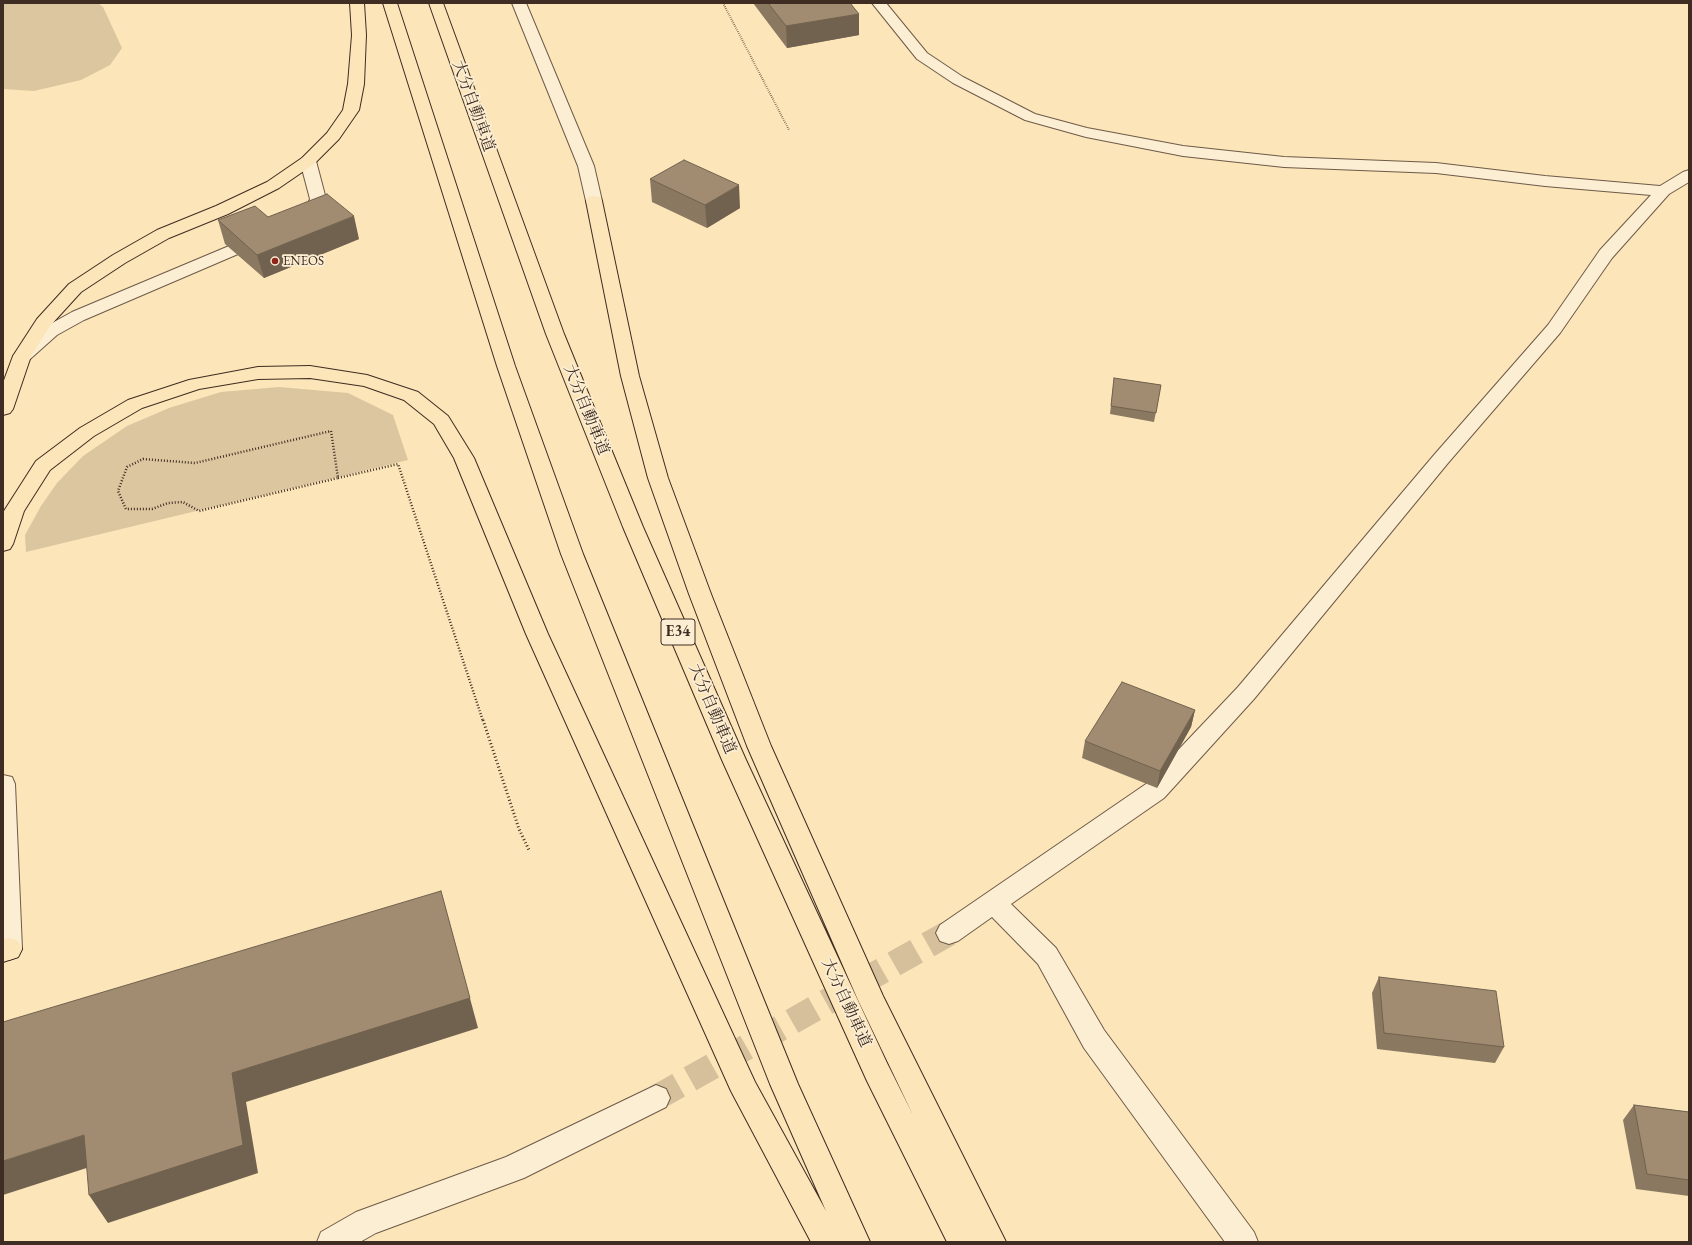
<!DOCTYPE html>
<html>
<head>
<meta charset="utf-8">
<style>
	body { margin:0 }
	#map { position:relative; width:1692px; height:1245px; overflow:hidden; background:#fbe5b9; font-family:"EB Garamond",serif }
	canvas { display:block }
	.frame { position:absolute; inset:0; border:4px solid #3f2c22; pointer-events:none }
</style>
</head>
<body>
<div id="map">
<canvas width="1692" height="1245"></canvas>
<div class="frame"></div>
</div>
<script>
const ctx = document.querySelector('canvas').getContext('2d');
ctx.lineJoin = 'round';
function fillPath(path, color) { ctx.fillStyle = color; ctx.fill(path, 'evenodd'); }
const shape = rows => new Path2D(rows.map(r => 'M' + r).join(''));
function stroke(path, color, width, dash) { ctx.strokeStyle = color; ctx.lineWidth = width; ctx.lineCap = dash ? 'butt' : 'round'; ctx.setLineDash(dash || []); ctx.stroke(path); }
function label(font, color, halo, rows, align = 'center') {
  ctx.font = font + ' "EB Garamond","Noto Serif JP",serif'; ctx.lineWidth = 3.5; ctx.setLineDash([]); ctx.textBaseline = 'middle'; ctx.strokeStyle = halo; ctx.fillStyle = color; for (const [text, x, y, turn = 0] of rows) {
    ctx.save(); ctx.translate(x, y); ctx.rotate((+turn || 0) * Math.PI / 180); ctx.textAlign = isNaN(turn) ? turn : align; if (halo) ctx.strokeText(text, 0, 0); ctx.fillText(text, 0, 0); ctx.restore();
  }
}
fillPath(shape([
	[3,3,98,3,103,7,122,48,110,65,81,80,34,91,3,89],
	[279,387,348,393,393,415,408,460,26,552,25,535,41,506,57,483,83,456,127,426,169,408,221,392]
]), '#dbc69f');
stroke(shape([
	[656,1098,949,933]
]), '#d5c09b', 26, [26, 13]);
const minor = shape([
	[512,3,526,3,594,166,602,201,600,205,594,206,588,205,586,201,578,166,512,3],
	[872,3,886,3,927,53,963,77,1035,114,1087,128,1183,146,1284,157,1436,163,1545,176,1660,186,1683,172,1689,170,1689,182,1669,194,1612,258,1560,333,1448,463,1254,699,1164,798,1011,904,1056,948,1104,1030,1254,1232,1258,1242,1225,1242,1084,1048,1038,964,992,917,958,941,949,944,940,941,936,933,940,925,1146,784,1238,687,1434,455,1548,325,1600,250,1651,195,1545,186,1436,173,1284,167,1183,156,1086,137,1025,120,953,83,917,59,872,3],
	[308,156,314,158,316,161,326,199,319,215,306,224,300,225,294,224,292,220,306,208,310,199,300,161,302,158,308,156],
	[260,233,266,234,269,238,266,242,84,320,57,335,29,360,22,362,15,360,13,356,45,327,72,312,260,233],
	[3,775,12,777,15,784,22,949,18,957,9,960,3,958,3,775],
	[656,1085,666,1089,670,1098,666,1107,524,1178,376,1233,360,1242,317,1242,321,1232,356,1212,506,1157,656,1085]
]);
const highway = shape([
	[350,3,364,3,366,35,364,84,359,110,339,139,314,164,279,188,228,214,169,238,125,263,81,292,50,326,31,356,13,409,10,413,3,415,3,383,13,356,37,319,69,284,113,255,157,230,216,206,267,182,302,158,327,133,343,110,348,84,352,35,350,3],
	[383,3,397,3,515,366,583,554,798,1084,870,1242,811,1242,731,1091,526,634,454,458,434,424,404,400,364,386,310,378,258,379,199,389,142,408,94,436,50,470,24,511,13,544,10,549,3,551,4,511,36,461,80,428,128,400,189,380,258,367,310,366,367,375,418,392,448,416,474,458,548,634,755,1082,826,1211,770,1084,561,554,497,366,383,3],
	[429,3,443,3,564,334,643,527,746,760,887,1063,913,1115,858,1000,747,746,689,594,648,478,621,376,586,201,588,197,594,196,600,197,602,201,639,376,668,478,711,594,771,746,883,996,1006,1242,947,1242,867,1081,722,760,623,527,546,334,429,3],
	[9,938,18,941,22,949,18,957,3,962,3,940,9,938]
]);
stroke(minor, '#6e5a48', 2);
stroke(highway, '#3f2c22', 2);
stroke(shape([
	[723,3,789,130]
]), '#3f2c22', 2, [0.5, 1.5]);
stroke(shape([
	[331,431,338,478,199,511,183,502,168,503,152,509,126,509,118,491,127,467,143,459,195,463,331,431],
	[338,478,398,464,483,721]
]), '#3f2c22', 2.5, [1, 2]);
stroke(shape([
	[483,720,519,829,529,850]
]), '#3f2c22', 3, [1, 2.5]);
fillPath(minor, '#fceed2');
fillPath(highway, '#fbe5b9');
fillPath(shape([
	[753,3,850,3,859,14,859,35,787,48],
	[650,179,740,208,707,228,652,202],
	[268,217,359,239,264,278,225,244,218,220],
	[1114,378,1161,385,1154,422,1110,414],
	[1195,710,1191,727,1157,788,1082,758,1085,741],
	[1379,977,1504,1047,1495,1063,1377,1049,1372,993],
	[1634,1105,1689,1112,1689,1196,1636,1189,1623,1120]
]), '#8a7861');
fillPath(shape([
	[859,14,859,35,787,48,786,26],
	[739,185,740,208,707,228,705,205],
	[354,216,359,239,264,278,257,255],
	[1195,710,1191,727,1157,788,1160,771],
	[441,891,478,1028,246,1102,258,1173,108,1223,89,1195,232,1073],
	[84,1135,102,1163,3,1195,3,1161]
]), '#71624f');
const building = shape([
	[768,3,850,3,859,14,786,26,768,3],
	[684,160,739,185,705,205,650,179,684,160],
	[327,194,354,216,257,255,218,220,255,206,268,217,327,194],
	[1114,378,1161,385,1156,413,1111,406,1114,378],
	[1122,682,1195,710,1160,771,1085,741,1122,682],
	[441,891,470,998,232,1073,243,1145,89,1195,84,1135,3,1161,3,1022,441,891],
	[1379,977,1496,991,1504,1047,1384,1033,1379,977],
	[1634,1105,1689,1112,1689,1180,1647,1174,1634,1105]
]);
fillPath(building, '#a18c71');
stroke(building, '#71624f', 1);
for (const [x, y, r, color] of [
	[275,261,4,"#8f2418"]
]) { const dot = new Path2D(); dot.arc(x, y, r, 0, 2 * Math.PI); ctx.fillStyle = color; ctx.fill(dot); stroke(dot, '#fceed2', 1.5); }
label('13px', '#3f2c22', '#fceed2', [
	["ENEOS",283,261]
], 'left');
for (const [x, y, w] of [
	[678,632,34]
]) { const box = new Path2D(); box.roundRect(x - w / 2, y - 13, w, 26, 3); ctx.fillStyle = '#fceed2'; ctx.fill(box); stroke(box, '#3f2c22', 1); }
label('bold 15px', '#3f2c22', null, [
	["E34",678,632]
]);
label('16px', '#3f2c22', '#fceed2', [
	["大分自動車道",473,106,70],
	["大分自動車道",586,410,68],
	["大分自動車道",712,709,67],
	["大分自動車道",846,1003,65]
]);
</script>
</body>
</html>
